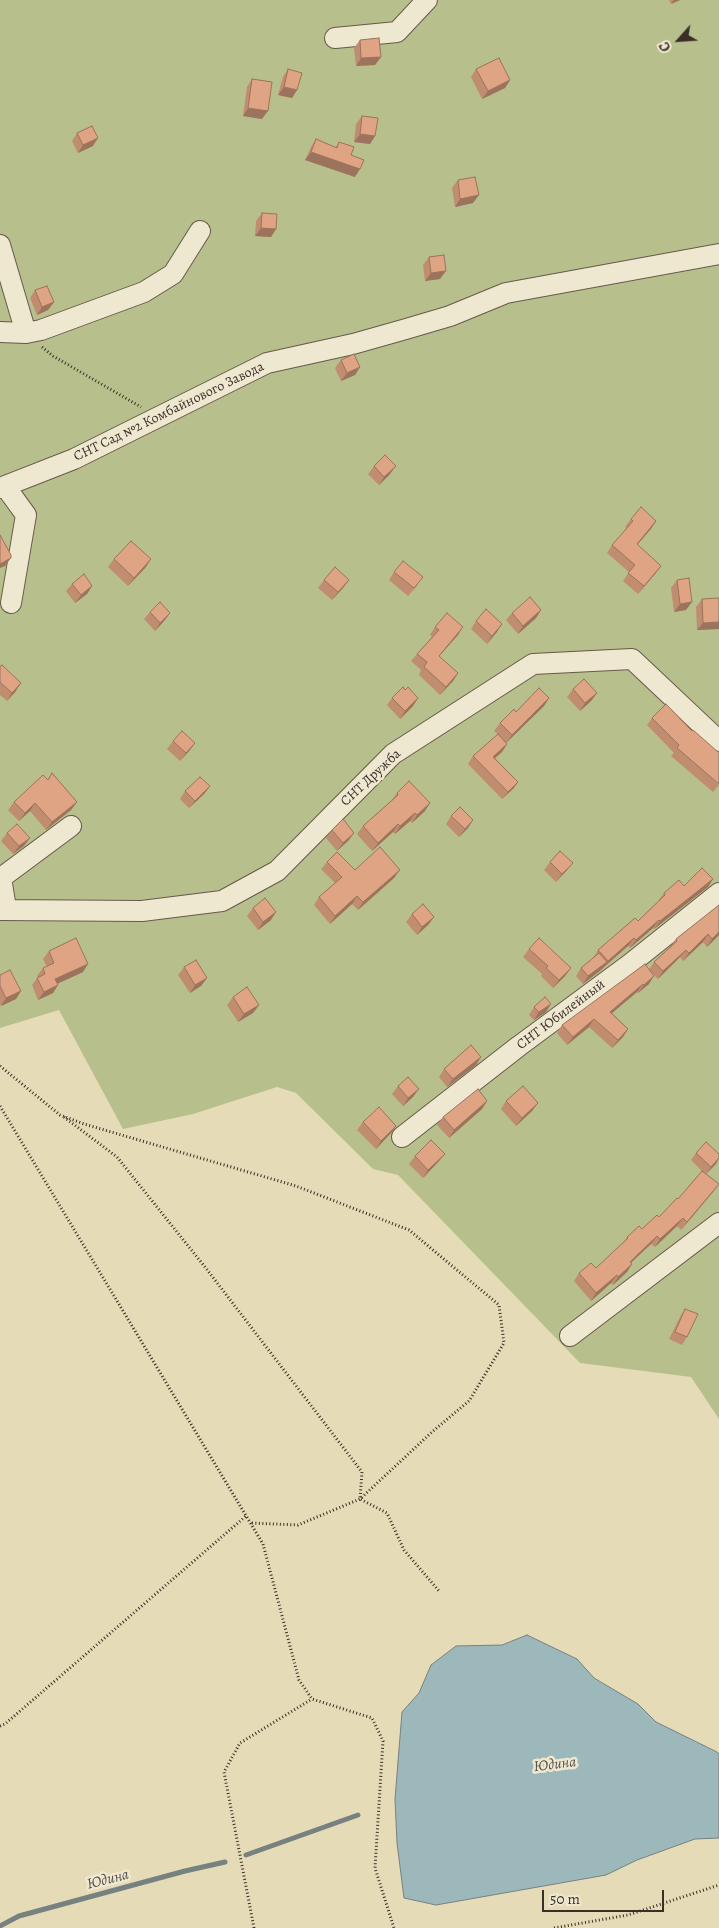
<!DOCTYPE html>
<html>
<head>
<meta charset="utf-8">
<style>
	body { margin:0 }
	#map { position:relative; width:719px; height:1928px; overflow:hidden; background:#e6dbb7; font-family:Alegreya,serif }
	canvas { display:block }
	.north { position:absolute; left:654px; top:15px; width:50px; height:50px; -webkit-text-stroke:4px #efe8d0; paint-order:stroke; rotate:244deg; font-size:14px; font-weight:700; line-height:20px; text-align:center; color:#3b2e27 }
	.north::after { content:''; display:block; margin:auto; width:18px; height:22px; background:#3b2e27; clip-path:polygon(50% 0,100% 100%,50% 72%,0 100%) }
	.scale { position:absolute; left:542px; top:1890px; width:122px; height:22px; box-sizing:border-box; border:2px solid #3b2e27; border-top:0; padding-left:6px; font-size:15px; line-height:18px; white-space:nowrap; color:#3b2e27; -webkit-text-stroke:4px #efe8d0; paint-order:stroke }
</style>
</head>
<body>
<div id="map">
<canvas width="719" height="1928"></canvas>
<div class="north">С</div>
<div class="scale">50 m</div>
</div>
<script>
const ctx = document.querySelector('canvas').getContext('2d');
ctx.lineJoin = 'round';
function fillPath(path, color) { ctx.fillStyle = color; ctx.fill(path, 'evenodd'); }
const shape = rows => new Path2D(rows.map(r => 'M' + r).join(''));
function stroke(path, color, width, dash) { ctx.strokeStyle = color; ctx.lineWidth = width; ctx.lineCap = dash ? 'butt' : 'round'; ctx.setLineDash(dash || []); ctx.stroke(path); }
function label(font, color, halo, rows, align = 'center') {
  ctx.font = font + ' Alegreya,serif'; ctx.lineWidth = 5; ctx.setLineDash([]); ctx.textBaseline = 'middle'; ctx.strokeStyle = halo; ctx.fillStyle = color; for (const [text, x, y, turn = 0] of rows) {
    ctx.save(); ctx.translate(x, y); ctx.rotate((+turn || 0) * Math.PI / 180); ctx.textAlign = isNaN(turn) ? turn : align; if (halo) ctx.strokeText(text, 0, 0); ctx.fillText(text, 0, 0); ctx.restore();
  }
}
fillPath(shape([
	[0,0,719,0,719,1419,691,1377,580,1363,398,1175,373,1169,296,1093,277,1087,193,1114,123,1129,59,1010,0,1028]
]), '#b7c08d');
const water = shape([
	[527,1635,577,1659,594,1678,638,1704,656,1722,717,1752,719,1754,719,1838,695,1839,637,1860,606,1875,436,1905,404,1898,397,1843,395,1799,402,1712,419,1693,431,1665,456,1646,502,1645,527,1635]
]);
fillPath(water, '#9db8bb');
stroke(water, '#768180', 1);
stroke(shape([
	[246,1855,358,1815],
	[0,1926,19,1916,185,1871,225,1862]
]), '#768180', 5);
const minor = shape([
	[335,38,397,32,427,0],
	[0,245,26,333,0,332],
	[26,333,41,330,144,292,173,274,200,231],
	[5,486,26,515,11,603],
	[0,488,74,459,267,363,353,344,406,329,450,316,506,293,719,254],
	[6,908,1,878,71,826],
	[0,910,142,911,222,901,277,871,393,754,533,664,632,659,719,741],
	[402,1137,519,1046,630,964,719,893],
	[570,1336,719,1223]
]);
stroke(minor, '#66594b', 22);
stroke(shape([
	[42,347,53,356,141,407],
	[0,1066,60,1115,84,1124,296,1186,409,1230,499,1305,504,1343,469,1401,432,1432,360,1499,298,1525,251,1523],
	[0,1106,263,1544,299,1680,312,1699,372,1718,383,1741,375,1868,394,1928],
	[64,1117,117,1157,205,1267,362,1472,360,1499,387,1513,404,1550,439,1591],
	[0,1726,5,1724,246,1516],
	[254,1928,224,1772,240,1743,312,1699],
	[554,1928,628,1915,719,1885]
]), '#3b2e27', 3, [1, 2.5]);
stroke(minor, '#efe8d0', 20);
fillPath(shape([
	[669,0,680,0,671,4],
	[360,40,381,57,375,65,356,66,354,48],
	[288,69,297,90,292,98,278,95,283,77],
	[476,69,510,80,505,88,482,99,471,77],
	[252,79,262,119,243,116,247,87],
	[362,116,375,136,370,144,354,142,356,124],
	[77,133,93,146,78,153,72,141],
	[316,139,335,148,339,142,355,177,305,160,311,147],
	[458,180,473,203,455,207,452,188],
	[262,213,276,229,271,237,255,236,256,221],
	[429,257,440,279,425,281,423,265],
	[35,290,54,302,48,310,37,315,30,298],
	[341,360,360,367,355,375,341,381,335,368],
	[374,466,390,474,379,485,368,474],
	[631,519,656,521,637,545,661,566,655,574,638,594,623,581,629,572,607,553,612,545,627,528,625,527],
	[114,559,146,567,128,586,108,567],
	[394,572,418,585,408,596,389,580],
	[324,580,349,580,343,588,332,600,318,588],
	[677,580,686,610,674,612,671,588],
	[72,584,92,586,87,594,75,603,66,591],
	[702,599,719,629,697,630,696,607],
	[541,610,536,618,518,634,506,620,512,613],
	[150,612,170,613,164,621,155,631,144,619],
	[476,621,502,624,487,644,471,629],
	[435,627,458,635,439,656,458,673,453,681,440,695,419,675,421,670,411,661,417,654,432,637,430,635],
	[0,667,16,691,7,701,0,695],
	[573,689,597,693,591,701,580,711,567,697],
	[405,690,418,698,413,706,400,719,387,705,392,698],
	[549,698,544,706,506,743,507,744,502,752,495,758,518,782,513,789,502,799,468,764,473,756,498,734,494,731,500,723,516,712],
	[652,718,719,785,713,792,671,756,674,753,647,725],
	[173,741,190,750,180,761,167,749],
	[52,773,77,802,71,810,46,830,30,811,19,821,8,810,14,802,48,779],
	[210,786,204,794,189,808,180,799,185,791],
	[397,793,425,811,412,823,410,821,395,834,393,832,372,851,357,834,363,826,391,801],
	[451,816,468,828,459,837,446,824],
	[332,830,349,840,337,851,326,838],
	[7,833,24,846,13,854,1,841],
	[327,862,355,870,394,878,358,910,352,904,330,924,314,905,319,897,335,883,321,869],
	[550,862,573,863,567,870,556,882,544,870],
	[713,879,708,887,654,929,653,928,630,948,628,946,604,967,601,970,583,984,576,976,581,968,593,958,598,950,638,921,659,901,658,901,664,893,684,886],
	[719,905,719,935,707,947,703,942,683,961,680,957,658,979,652,973,649,984,638,993,637,992,612,1013,628,1029,623,1037,612,1048,589,1027,567,1045,557,1033,562,1025,649,970,654,962,670,947,676,939],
	[253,908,271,920,258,930,247,916],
	[412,914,434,917,428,925,417,935,406,922],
	[529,949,571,968,565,976,553,988,541,976,542,974,523,957],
	[49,951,83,972,57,984,53,993,38,1000,32,985,38,977,37,976,43,968,47,967,43,959],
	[184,967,207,978,201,986,190,993,178,975],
	[0,975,21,991,16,999,1,1006,0,1004],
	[233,997,259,1005,253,1013,238,1022,227,1005],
	[534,1007,546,1012,534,1020,529,1015],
	[481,1057,476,1065,447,1087,439,1077,444,1069],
	[398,1086,413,1097,403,1106,392,1094],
	[487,1101,482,1109,449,1138,437,1125,443,1117],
	[506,1101,538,1103,532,1111,516,1126,501,1109],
	[363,1122,396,1126,391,1133,376,1149,357,1130],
	[696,1153,719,1154,719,1159,706,1174,719,1184,713,1192,681,1230,677,1226,655,1247,651,1244,631,1263,632,1264,627,1272,613,1285,611,1283,591,1301,574,1281,579,1273,596,1268,623,1243,627,1237,642,1229,659,1217,678,1199,702,1171,691,1160],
	[445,1154,439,1161,423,1178,409,1164,415,1156],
	[685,1309,687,1337,682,1345,669,1339,680,1317]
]), '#c08d71');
fillPath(shape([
	[674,0,680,0,671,4],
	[381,57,375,65,356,66,361,58],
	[510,80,505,88,482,99,488,91],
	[284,87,297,90,292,98,278,95],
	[248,108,268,111,262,119,243,116],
	[360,134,375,136,370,144,354,142],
	[98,138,93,146,78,153,83,145],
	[311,152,360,169,355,177,305,160],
	[479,195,473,203,455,207,460,199],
	[261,228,276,229,271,237,255,236],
	[446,271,440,279,425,281,431,273],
	[54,302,48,310,37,315,42,307],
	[360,367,355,375,341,381,347,373],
	[396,466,390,474,379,485,384,477],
	[656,521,651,529,631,552,637,544],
	[11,558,5,566,0,568,0,564],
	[151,559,146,567,128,586,134,578],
	[661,566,655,574,638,594,644,586],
	[349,580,343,588,332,600,338,592],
	[92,586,87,594,75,603,81,595],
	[692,602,686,610,674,612,680,604],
	[541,610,536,618,518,634,523,626],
	[170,613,164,621,155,631,160,623],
	[719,622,719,629,697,630,703,623],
	[502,624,497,632,487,644,492,636],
	[463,627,458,635,433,663,439,656],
	[458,673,453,681,440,695,446,687],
	[21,683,16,691,7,701,12,693],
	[597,693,591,701,580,711,585,703],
	[418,698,413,706,400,719,405,711],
	[549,698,544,706,506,743,512,735],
	[195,743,190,750,180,761,186,753],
	[507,744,502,752,488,764,493,757],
	[518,782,513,789,502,799,508,792],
	[210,786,204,794,189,808,195,801],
	[77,802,71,810,46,830,52,822],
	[35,803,30,811,19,821,25,813],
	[430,803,425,811,412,823,417,815],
	[415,813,410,821,395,834,400,826],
	[473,820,468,828,459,837,465,829],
	[398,824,393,832,372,851,378,843],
	[354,833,349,840,337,851,343,843],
	[30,838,24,846,13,854,19,846],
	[573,863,567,870,556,882,562,874],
	[400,870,394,878,358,910,363,902],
	[713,879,708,887,654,929,660,921],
	[357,896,352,904,330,924,335,916],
	[276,912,271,920,258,930,263,922],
	[434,917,428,925,417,935,422,927],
	[659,920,653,928,630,948,636,940],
	[719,932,719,935,707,947,712,939],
	[708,934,703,942,683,961,689,953],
	[634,938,628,946,604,967,601,970,583,984,588,976,606,963,608,961],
	[686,950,680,957,658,979,663,971],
	[88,964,83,972,50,987,55,979],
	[571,968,565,976,553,988,559,980],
	[654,976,649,984,638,993,644,985],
	[207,978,201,986,190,993,195,985],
	[643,984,637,992,605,1019,610,1012],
	[58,985,53,993,38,1000,44,992],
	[21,991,16,999,1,1006,6,998],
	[551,1004,546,1012,534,1020,539,1012],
	[259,1005,253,1013,238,1022,244,1014],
	[594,1019,589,1027,567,1045,573,1037],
	[628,1029,623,1037,612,1048,618,1040],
	[481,1057,476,1065,447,1087,453,1079],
	[419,1089,413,1097,403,1106,408,1098],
	[487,1101,482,1109,449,1138,454,1130],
	[538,1103,532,1111,516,1126,522,1118],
	[396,1126,391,1133,376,1149,381,1141],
	[445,1154,439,1161,423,1178,428,1170],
	[719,1158,716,1164,706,1174,711,1167],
	[719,1184,713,1192,681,1230,687,1222],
	[683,1218,677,1226,655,1247,660,1239],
	[657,1236,651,1244,624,1269,630,1262],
	[632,1264,627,1272,613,1285,618,1277],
	[617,1275,611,1283,591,1301,596,1293]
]), '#9c735c');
const building = shape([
	[379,38,381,57,361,58,360,40,379,38],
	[499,58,510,80,488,91,476,69,499,58],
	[288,69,302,73,297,90,284,87,288,69],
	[252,79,272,82,268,111,248,108,252,79],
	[362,116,378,118,375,136,360,134,362,116],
	[92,126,98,138,83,145,77,133,92,126],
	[316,139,337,148,339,142,354,147,351,155,364,160,360,169,311,152,316,139],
	[475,177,479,195,460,199,458,180,475,177],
	[262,213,277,214,276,229,261,228,262,213],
	[444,255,446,271,431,273,429,257,444,255],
	[47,286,54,302,42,307,35,290,47,286],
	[354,354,360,367,347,373,341,360,354,354],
	[385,455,396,466,384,477,374,466,385,455],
	[641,507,656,521,637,544,661,566,644,586,628,573,635,565,612,545,633,521,631,519,641,507],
	[0,535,11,555,11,558,0,564,0,535],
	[131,541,151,559,134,578,114,559,131,541],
	[403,561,423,577,414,588,394,572,403,561],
	[335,567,349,580,338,592,324,580,335,567],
	[84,574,92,586,81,595,72,584,84,574],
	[689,578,692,602,680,604,677,580,689,578],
	[530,597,541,610,523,626,512,613,530,597],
	[719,598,719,622,703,623,702,599,719,598],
	[160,602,170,613,160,623,150,612,160,602],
	[486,609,502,624,492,636,476,621,486,609],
	[447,613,463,627,439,656,458,673,446,687,424,667,427,662,417,654,439,630,435,627,447,613],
	[2,665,21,683,12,693,0,682,0,667,2,665],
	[584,679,597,693,585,703,573,689,584,679],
	[403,687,405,690,408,687,418,698,405,711,392,698,403,687],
	[539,688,549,698,512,735,500,723,514,709,516,712,539,688],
	[666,704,692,731,693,730,718,752,719,751,719,784,677,748,679,745,652,718,666,704],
	[182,731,195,743,186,753,173,741,182,731],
	[498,734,507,744,493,757,518,782,508,792,473,756,498,734],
	[52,773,77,802,52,822,35,803,25,813,14,802,43,775,48,780,52,773],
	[200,777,210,786,195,801,185,791,200,777],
	[409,781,430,803,417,815,415,813,400,826,398,824,378,843,363,826,398,795,397,793,409,781],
	[460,807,473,820,465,829,451,816,460,807],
	[343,819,354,833,343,843,332,830,343,819],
	[17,824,30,838,19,846,7,833,17,824],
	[380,847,400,870,363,902,357,896,335,916,319,897,342,877,327,862,337,852,355,870,380,847],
	[560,851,573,863,562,874,550,862,560,851],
	[702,868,713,879,660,921,659,920,636,940,634,938,608,961,598,950,635,918,638,921,665,895,664,893,679,880,684,886,702,868],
	[265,898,276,912,263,922,253,908,265,898],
	[423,904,434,917,422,927,412,914,423,904],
	[719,905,719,932,712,939,708,934,689,953,686,950,663,971,654,962,677,941,676,939,719,905],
	[76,938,88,964,55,979,58,985,44,992,37,978,45,974,43,968,54,963,49,951,76,938],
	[539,938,571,968,559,980,546,968,548,966,529,949,539,938],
	[599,953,607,962,588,976,581,968,599,953],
	[196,960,207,978,195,985,184,967,196,960],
	[645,964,654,976,644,985,643,984,610,1012,628,1029,618,1040,594,1019,573,1037,562,1025,645,964],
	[10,970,21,991,6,998,0,986,0,975,10,970],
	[247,987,259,1005,244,1014,233,997,247,987],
	[545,997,551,1004,539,1012,534,1007,545,997],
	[471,1045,481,1057,453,1079,444,1069,471,1045],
	[408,1077,419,1089,408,1098,398,1086,408,1077],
	[523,1086,538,1103,522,1118,506,1101,523,1086],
	[478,1089,487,1101,454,1130,443,1117,478,1089],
	[379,1107,396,1126,381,1141,363,1122,379,1107],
	[431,1140,445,1154,428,1170,415,1156,431,1140],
	[706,1142,719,1154,719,1158,711,1167,696,1153,706,1142],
	[702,1171,719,1184,687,1222,683,1218,660,1239,657,1236,630,1262,632,1264,618,1277,617,1275,596,1293,579,1273,591,1263,596,1268,628,1238,627,1237,639,1226,642,1229,657,1215,659,1217,677,1198,678,1199,702,1171],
	[685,1309,698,1314,687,1337,675,1332,685,1309]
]);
fillPath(building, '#dfa483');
stroke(building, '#9c735c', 1);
label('14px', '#3b2e27', '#efe8d0', [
	["СНТ Сад №2 Комбайнового Завода",169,412,-26],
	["СНТ Дружба",371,778,-43],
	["СНТ Юбилейный",561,1015,-37]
]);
label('italic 15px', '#54504c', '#efe8d0', [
	["Юдина",555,1765,-7],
	["Юдина",108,1880,-14]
]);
</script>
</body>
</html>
